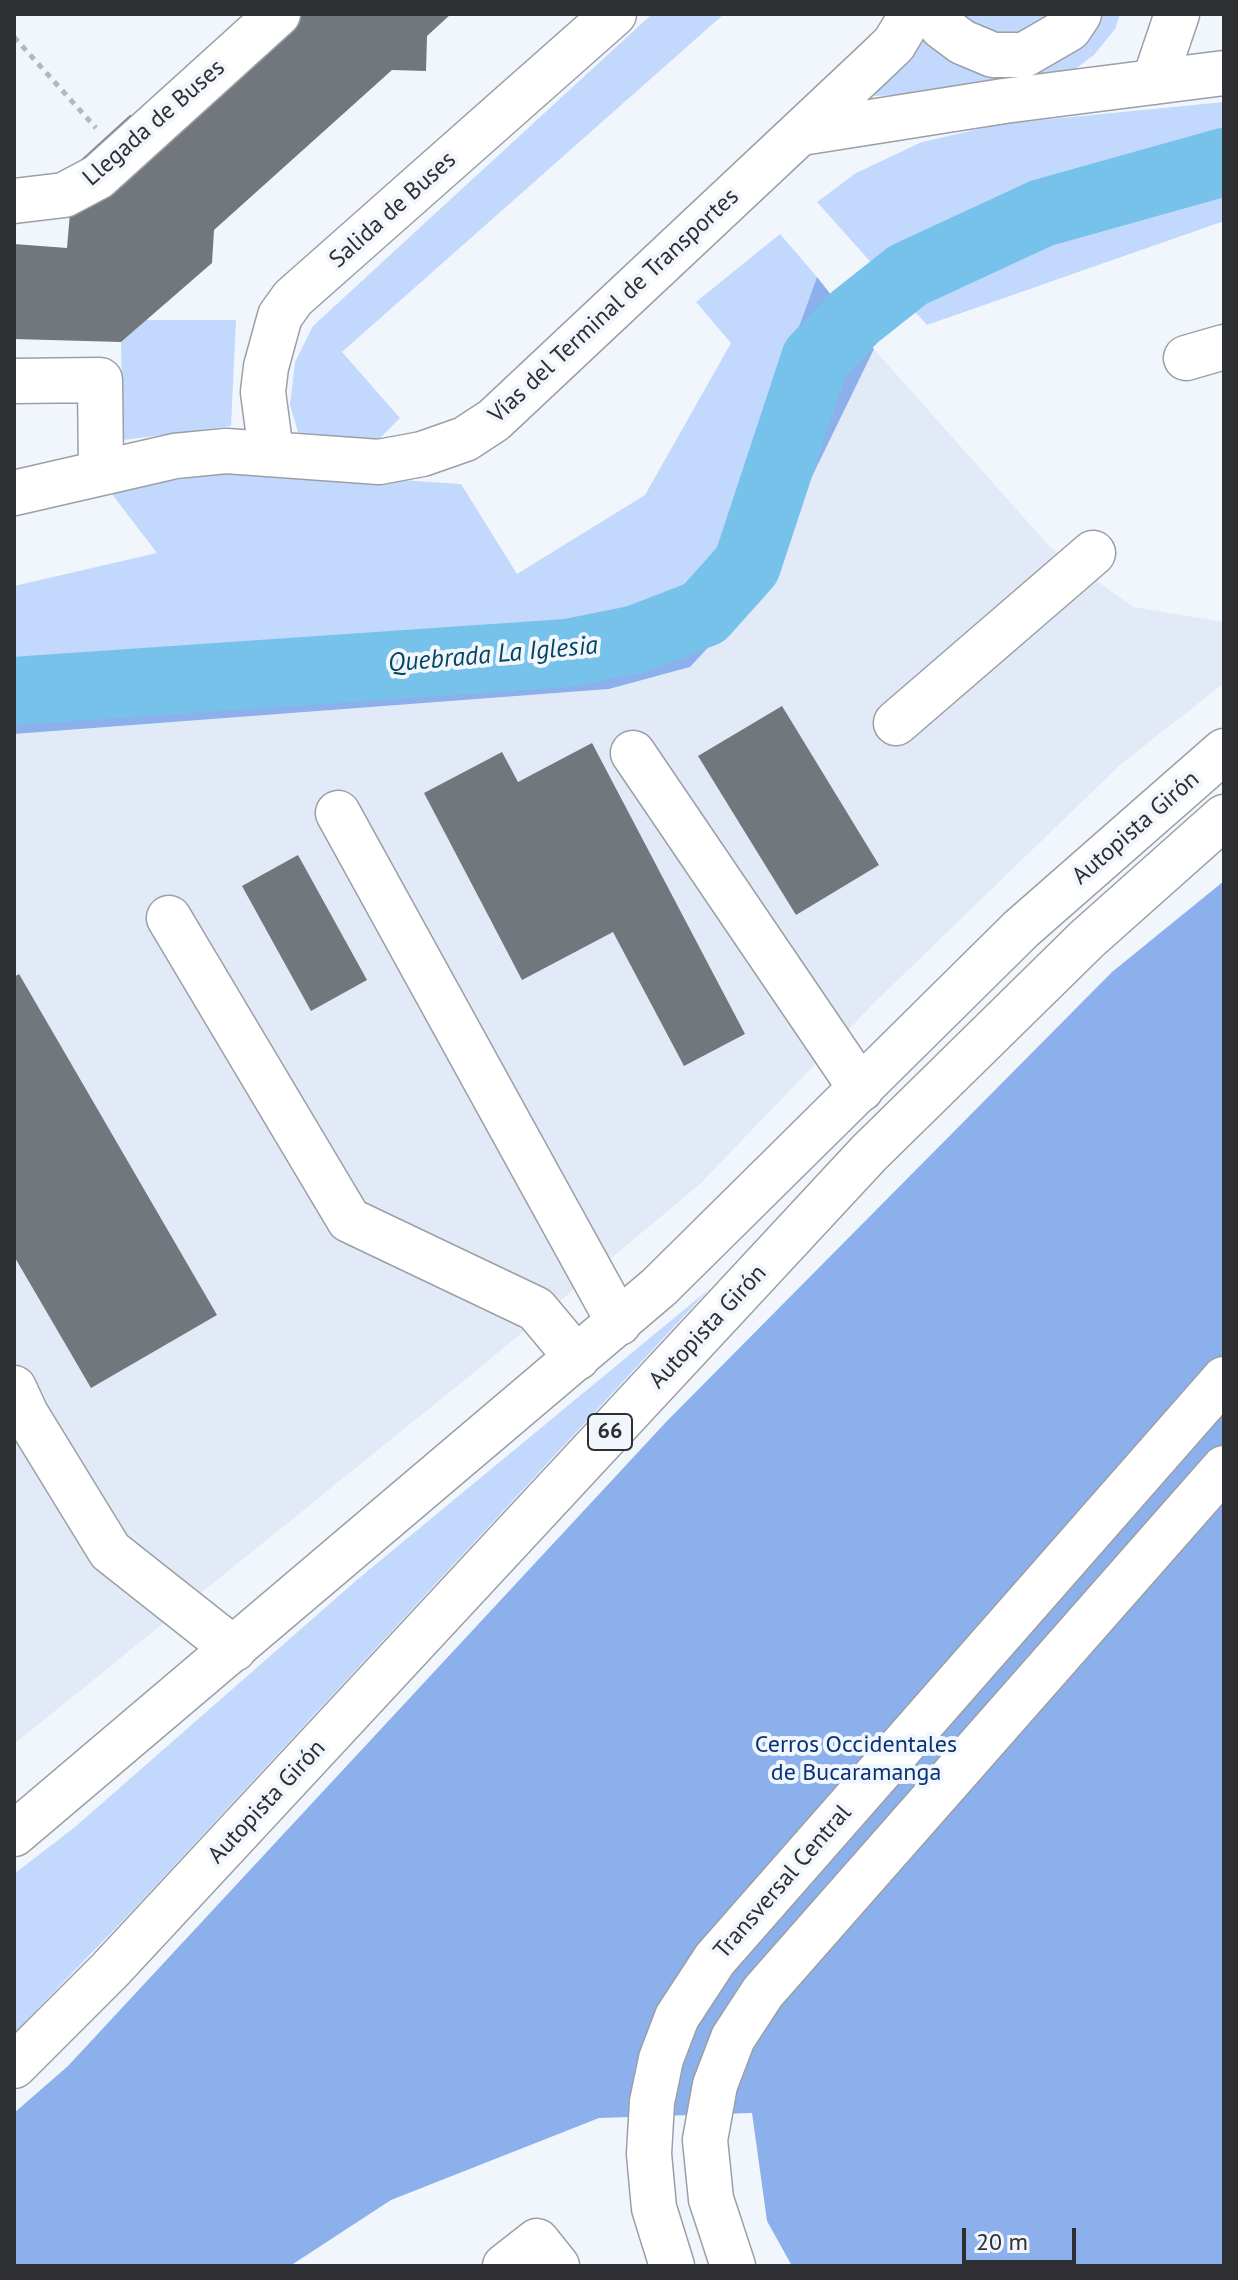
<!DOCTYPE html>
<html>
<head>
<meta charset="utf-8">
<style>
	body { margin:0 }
	#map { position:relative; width:1238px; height:2280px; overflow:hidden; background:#f1f6fd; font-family:"PT Sans",sans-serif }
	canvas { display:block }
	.frame { position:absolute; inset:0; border:16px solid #2d2f32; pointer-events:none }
	.scale { position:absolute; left:962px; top:2228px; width:114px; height:36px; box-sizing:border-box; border:4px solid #2d2f32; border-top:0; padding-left:10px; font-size:24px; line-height:28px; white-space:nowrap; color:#2d2f32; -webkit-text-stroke:6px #f1f6fd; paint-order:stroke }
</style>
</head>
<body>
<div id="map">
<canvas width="1238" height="2280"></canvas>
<div class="frame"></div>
<div class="scale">20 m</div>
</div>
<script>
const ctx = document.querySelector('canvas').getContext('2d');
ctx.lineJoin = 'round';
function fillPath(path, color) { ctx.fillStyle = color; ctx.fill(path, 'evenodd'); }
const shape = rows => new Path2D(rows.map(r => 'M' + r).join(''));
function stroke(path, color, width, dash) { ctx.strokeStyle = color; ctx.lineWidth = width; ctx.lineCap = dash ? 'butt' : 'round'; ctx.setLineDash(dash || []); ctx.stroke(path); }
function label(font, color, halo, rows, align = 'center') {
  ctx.font = font + ' "PT Sans",sans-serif'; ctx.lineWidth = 8; ctx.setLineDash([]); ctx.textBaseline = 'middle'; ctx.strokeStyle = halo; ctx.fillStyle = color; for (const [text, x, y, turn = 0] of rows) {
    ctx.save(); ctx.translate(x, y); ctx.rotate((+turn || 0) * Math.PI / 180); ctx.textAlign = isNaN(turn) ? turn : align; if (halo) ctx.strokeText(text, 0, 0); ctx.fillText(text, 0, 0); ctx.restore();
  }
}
fillPath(shape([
	[874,349,1051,548,1133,607,1224,622,1224,683,1120,765,874,1003,700,1184,482,1366,14,1744,14,734,609,689,690,667,752,600]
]), '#e2eaf8');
fillPath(shape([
	[652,14,724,14,342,352,400,418,377,441,311,444,298,432,290,405,295,362,313,326],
	[953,14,1058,14,1022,36,988,36],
	[1097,14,1120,14,1115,29,1094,55,1071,72,1001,91,874,96,924,36,958,61],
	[1224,102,1224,221,927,325,817,202,856,173,922,142,1001,124],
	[780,234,817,277,714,560,697,582,667,603,623,616,545,628,14,665,14,586,157,553,108,489,251,470,461,484,517,574,645,495,731,343,696,302],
	[146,320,236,320,231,426,123,440,121,342],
	[708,1290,133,1910,14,2033,14,1874,75,1827,358,1579]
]), '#c2d8fc');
fillPath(shape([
	[817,277,874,349,752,600,690,667,609,689,14,734,14,665,545,628,623,616,667,603,697,582,714,560],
	[1224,881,1224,2266,792,2266,767,2221,752,2113,599,2118,391,2200,290,2266,14,2266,14,2113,68,2066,667,1421,1112,972]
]), '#8cb0ec');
stroke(shape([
	[14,691,567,653,637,639,704,613,747,565,815,359,855,317,908,275,1042,213,1224,162]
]), '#76c2eb', 68);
fillPath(shape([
	[286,14,451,14,427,36,426,71,392,70,214,230,212,263,121,342,14,339,14,244,67,248,74,166,130,115,198,115],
	[782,706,879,865,796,915,698,756],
	[592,743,745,1034,684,1066,613,932,522,980,424,793,502,752,518,782],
	[298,855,367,980,311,1011,242,886],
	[19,974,217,1315,91,1388,14,1256,14,977]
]), '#72767d');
const minor = shape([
	[933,14,942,27,962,42,993,55,1024,55,1069,29,1079,14],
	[1154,82,1177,14],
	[801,133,1004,101,1224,73],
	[14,201,64,195,98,177,278,14],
	[1186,358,1224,347],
	[14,381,100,380,101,471],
	[271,452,263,392,266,367,280,316,293,298,614,14],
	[14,493,175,456,226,451,379,462,422,454,465,439,494,420,871,66,894,44,912,14],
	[896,723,1093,553],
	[633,753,861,1089],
	[338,813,619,1323],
	[169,918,349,1220,536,1309,577,1358],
	[14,1388,26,1414,110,1551,234,1649],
	[505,2266,537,2241,557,2266]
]);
const major = shape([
	[672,2266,654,2208,649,2154,652,2102,661,2059,677,2017,715,1959,1224,1379],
	[733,2266,711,2199,705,2140,715,2085,733,2038,763,1992,1224,1468]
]);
const highway = shape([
	[14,1834,659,1287,1021,929,1224,751],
	[14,2066,110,1970,869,1153,1087,939,1224,817]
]);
stroke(minor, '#9b9fa6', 47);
stroke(major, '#9b9fa6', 47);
stroke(highway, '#9b9fa6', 47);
stroke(shape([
	[14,37,96,128]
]), '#b4b8be', 5, [6, 6]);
stroke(minor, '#fff', 44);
stroke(major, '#fff', 44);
stroke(highway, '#fff', 44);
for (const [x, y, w] of [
	[610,1432,44]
]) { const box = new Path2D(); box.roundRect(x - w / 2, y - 18, w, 36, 6); ctx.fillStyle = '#f1f6fd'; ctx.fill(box); stroke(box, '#2d2f32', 2); }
label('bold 22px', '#2d2f32', null, [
	["66",610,1432]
]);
label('24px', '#2d2f32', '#f1f6fd', [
	["Llegada de Buses",154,123,-41],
	["Salida de Buses",393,210,-42],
	["Vías del Terminal de Transportes",614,306,-43],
	["Autopista Girón",1136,828,-41],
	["Autopista Girón",708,1327,-47],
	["Autopista Girón",267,1802,-47],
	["Transversal Central",783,1882,-49]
]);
label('24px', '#093377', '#f1f6fd', [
	["Cerros Occidentales",856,1745],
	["de Bucaramanga",856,1773]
]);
label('italic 26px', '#044662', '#f1f6fd', [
	["Quebrada La Iglesia",493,655,-5]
]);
</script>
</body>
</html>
